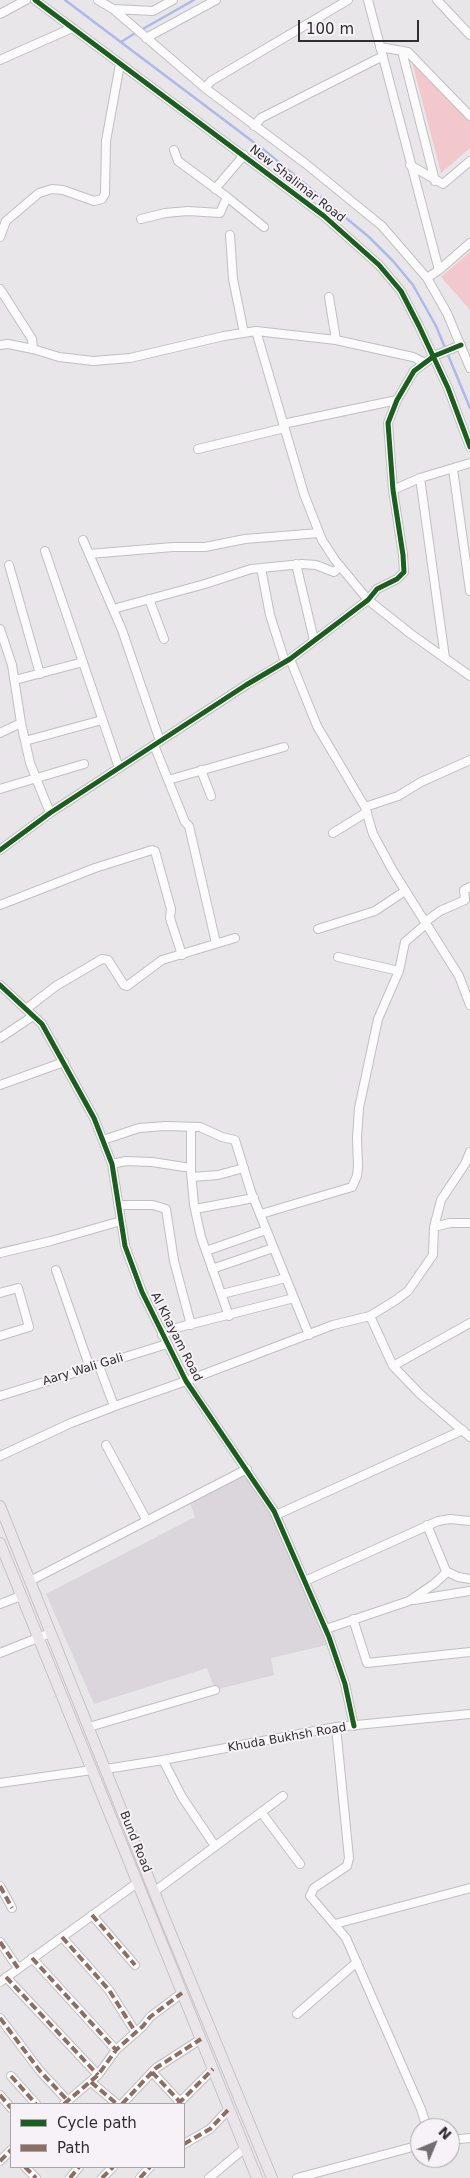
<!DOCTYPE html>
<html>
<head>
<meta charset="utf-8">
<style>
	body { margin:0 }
	#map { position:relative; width:470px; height:2178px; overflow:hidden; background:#e8e6e9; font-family:"DejaVu Sans",sans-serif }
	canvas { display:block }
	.legend { position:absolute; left:10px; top:2103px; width:175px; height:65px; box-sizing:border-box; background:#f7f2f7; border:1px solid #a7a4a7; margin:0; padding:6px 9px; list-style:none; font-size:15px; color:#302e30 }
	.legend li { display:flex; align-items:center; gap:10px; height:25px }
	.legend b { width:25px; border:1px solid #a7a4a7 }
	.north { position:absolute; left:410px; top:2118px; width:50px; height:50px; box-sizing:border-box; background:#f7f2f7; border:1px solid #a7a4a7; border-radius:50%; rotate:45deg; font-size:14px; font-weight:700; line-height:20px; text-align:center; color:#302e30 }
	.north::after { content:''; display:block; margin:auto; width:18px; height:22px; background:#706e71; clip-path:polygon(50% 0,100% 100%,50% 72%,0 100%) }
	.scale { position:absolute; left:298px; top:20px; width:121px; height:22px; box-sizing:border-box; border:2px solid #302e30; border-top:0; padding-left:6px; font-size:15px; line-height:18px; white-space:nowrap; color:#302e30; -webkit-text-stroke:4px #f7f2f7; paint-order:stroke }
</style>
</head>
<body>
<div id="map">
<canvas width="470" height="2178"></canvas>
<ul class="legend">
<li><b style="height:6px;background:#1b5e20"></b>Cycle path</li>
<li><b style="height:6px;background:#8d6e63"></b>Path</li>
</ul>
<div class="north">N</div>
<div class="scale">100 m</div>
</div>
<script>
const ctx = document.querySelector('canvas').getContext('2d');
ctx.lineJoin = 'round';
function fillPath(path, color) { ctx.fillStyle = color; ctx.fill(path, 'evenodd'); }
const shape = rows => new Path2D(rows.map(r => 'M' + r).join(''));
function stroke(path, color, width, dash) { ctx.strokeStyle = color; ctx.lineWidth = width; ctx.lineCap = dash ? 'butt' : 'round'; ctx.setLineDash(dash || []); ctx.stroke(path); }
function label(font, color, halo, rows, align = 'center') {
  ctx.font = font + ' "DejaVu Sans",sans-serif'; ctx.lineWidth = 4; ctx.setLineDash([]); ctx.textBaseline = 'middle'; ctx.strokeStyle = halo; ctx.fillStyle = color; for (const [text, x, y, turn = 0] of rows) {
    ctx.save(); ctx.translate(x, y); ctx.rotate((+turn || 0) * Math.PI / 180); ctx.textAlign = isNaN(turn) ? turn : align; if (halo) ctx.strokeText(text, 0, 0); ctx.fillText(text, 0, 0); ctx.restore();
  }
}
fillPath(shape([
	[246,1473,276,1515,331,1644,271,1658,274,1675,215,1690,207,1668,94,1704,46,1594,195,1517,190,1503]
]), '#dbd5dc');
fillPath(shape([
	[411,58,470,120,470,148,441,173],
	[470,252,470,310,441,277]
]), '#f2c8cd');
stroke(shape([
	[65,0,264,150,369,237,393,261,413,285,436,326,470,408],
	[141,30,194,0],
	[121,42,137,32]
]), '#aeb9ea', 2.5);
const minor = shape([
	[35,0,324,216,379,265,401,291,419,326,448,388,470,447],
	[98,0,113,9,205,88,306,164,382,226,427,278,447,313,470,368],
	[368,0,439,270,427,278],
	[437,0,470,35],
	[113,9,153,11,173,0],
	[0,14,26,0],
	[146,38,216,0],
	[380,47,408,52,470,116],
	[402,51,435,181],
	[0,60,72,28],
	[205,88,211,81,348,0],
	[254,126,261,118,383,56],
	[174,150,178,161,227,197,264,227],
	[410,165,443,184,470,161],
	[215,189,244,155],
	[141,219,165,213,188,211,220,213,227,197],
	[230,235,233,279,244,333],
	[0,237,6,221,39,193,52,189,63,190,94,201,102,199,105,194,106,141,120,64],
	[439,270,470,243],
	[0,289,32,339,33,349],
	[329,297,336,340],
	[256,331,304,494,322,540,335,560,368,600,411,634,470,676],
	[0,345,8,344,33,349,59,357,93,361,130,358,224,336,256,331,336,340,413,357,425,363],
	[283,424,397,400],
	[198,449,285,428],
	[453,469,470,591],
	[420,478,445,658],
	[393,490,420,478,470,463],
	[83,540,122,630,160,741],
	[45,551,119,768],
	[89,554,173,547,205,547,245,539,319,533],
	[296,564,314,640],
	[9,565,40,674],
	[261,568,270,615,285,662],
	[149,599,164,639],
	[113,609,205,584,251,569,302,564,316,565,334,572,340,567],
	[0,629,12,665,21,723,30,763,50,813],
	[290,659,317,726,365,807,373,834,393,871,459,976,470,1005],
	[15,680,83,662],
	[0,733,21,723],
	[25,741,102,720],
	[154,745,185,822,189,826,216,943],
	[201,770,211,796],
	[168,780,284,747],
	[0,789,84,764],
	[365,807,398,796,421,782,470,760],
	[333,833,367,812],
	[0,850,50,813,246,685,290,659,368,600,377,589,397,579,404,572,403,555,393,490,388,423,397,400,414,371,434,356,461,345],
	[0,905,95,868,152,850,155,851,171,909,170,918,182,955],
	[425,922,440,911,465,900,464,890,470,887],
	[318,929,375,911,405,891],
	[338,957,399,971],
	[0,985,42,1024,94,1118,112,1164,125,1246,142,1292,186,1381,274,1511,329,1637,345,1684,354,1726],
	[26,1009,56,986,102,959,108,960,124,985,127,986,162,960,235,938],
	[0,1038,33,1016],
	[0,1085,64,1062],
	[191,1127,191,1172,194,1205,201,1237,229,1316],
	[103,1140,139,1128,165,1126,200,1127,222,1137,235,1140,251,1192,309,1335],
	[112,1164,126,1161,152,1162,191,1168],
	[192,1177,218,1175,244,1168],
	[119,1205,153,1205,166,1209,174,1261,191,1325],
	[195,1209,254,1198],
	[261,1214,352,1187,357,1176,358,1166,357,1138,359,1108,378,1019,399,971,405,942,426,924],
	[434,1227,450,1223,470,1223],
	[206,1251,266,1230],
	[0,1253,51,1241,121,1221],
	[212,1269,273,1248],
	[56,1270,90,1368],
	[0,1293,18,1288,29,1327,0,1336],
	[222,1294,286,1278],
	[370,1316,393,1366,420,1394,470,1437],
	[162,1335,176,1328,294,1298],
	[99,1366,114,1406],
	[393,1366,470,1323],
	[0,1396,167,1344],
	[106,1445,147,1521],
	[0,1456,71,1423,118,1405,186,1381,333,1325,370,1316,396,1300,408,1291,433,1255,434,1227,441,1200,465,1164,470,1152],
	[276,1515,463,1430],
	[427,1525,446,1571,458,1577,470,1579],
	[30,1581,247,1469],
	[305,1581,438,1521,450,1519,470,1521],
	[414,1600,470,1591],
	[0,1604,21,1596],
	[353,1619,367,1663,470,1652],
	[326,1629,409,1601,434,1584,447,1572],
	[0,1653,50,1633],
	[89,1727,215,1690],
	[336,1727,349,1858,347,1866,314,1888,310,1896,346,1938,421,2109,427,2128],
	[163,1760,182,1797,215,1846],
	[106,1769,163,1760,336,1727,470,1714],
	[0,1783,92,1770],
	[261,1812,300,1864],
	[0,1886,12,1908],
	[155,1891,283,1796],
	[92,1915,135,1965],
	[335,1924,470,1888],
	[62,1937,109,1990,136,2033],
	[0,1942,18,1968],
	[32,1958,116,2050],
	[6,1977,98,2075],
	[0,1982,137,1883],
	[297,2014,357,1962],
	[0,2018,40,2071,68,2101],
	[152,2072,180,2102],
	[11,2076,36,2104],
	[91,2082,117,2104],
	[0,2095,11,2108],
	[64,2104,98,2075,116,2050,143,2026,150,2017,182,1993],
	[122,2104,156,2068,201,2039],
	[178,2104,213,2069],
	[450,2140,470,2138],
	[184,2144,210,2129,229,2109],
	[0,2161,11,2150],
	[25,2167,36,2178],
	[70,2178,79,2167],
	[102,2178,113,2167],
	[140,2178,150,2167],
	[209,2178,245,2148],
	[297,2178,420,2145]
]);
const major = shape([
	[0,1506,167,1924,272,2178],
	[0,1543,257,2178]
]);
stroke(minor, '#c0bfc1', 10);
stroke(major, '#c6c4c6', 12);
stroke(minor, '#fcfbfc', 8);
stroke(major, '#eae5e8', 10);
stroke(shape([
	[0,1886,12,1908],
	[92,1915,135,1965],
	[62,1937,109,1990,136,2033],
	[0,1942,18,1968],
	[32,1958,116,2050],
	[6,1977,98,2075],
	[0,2018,40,2071,68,2101],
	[152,2072,180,2102],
	[11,2076,36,2104],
	[91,2082,117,2104],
	[0,2095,11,2108],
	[64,2104,98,2075,116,2050,143,2026,150,2017,182,1993],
	[122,2104,156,2068,201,2039],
	[178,2104,213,2069],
	[184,2144,210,2129,229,2109],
	[0,2161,11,2150],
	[25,2167,36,2178],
	[70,2178,79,2167],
	[102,2178,113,2167],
	[140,2178,150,2167]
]), '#8d6e63', 4, [8, 4]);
stroke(shape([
	[35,0,324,216,379,265,401,291,419,326,448,388,470,447],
	[0,850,50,813,246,685,290,659,368,600,377,589,397,579,404,572,403,555,393,490,388,423,397,400,414,371,434,356,461,345],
	[0,985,42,1024,94,1118,112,1164,125,1246,142,1292,186,1381,274,1511,329,1637,345,1684,354,1726]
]), '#1b5e20', 5);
label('12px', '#302e30', '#f7f2f7', [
	["New Shalimar Road",297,184,38],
	["Al Khayam Road",176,1337,63],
	["Aary Wali Gali",83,1370,-17],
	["Khuda Bukhsh Road",287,1738,-10],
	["Bund Road",135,1842,68]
]);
</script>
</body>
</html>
